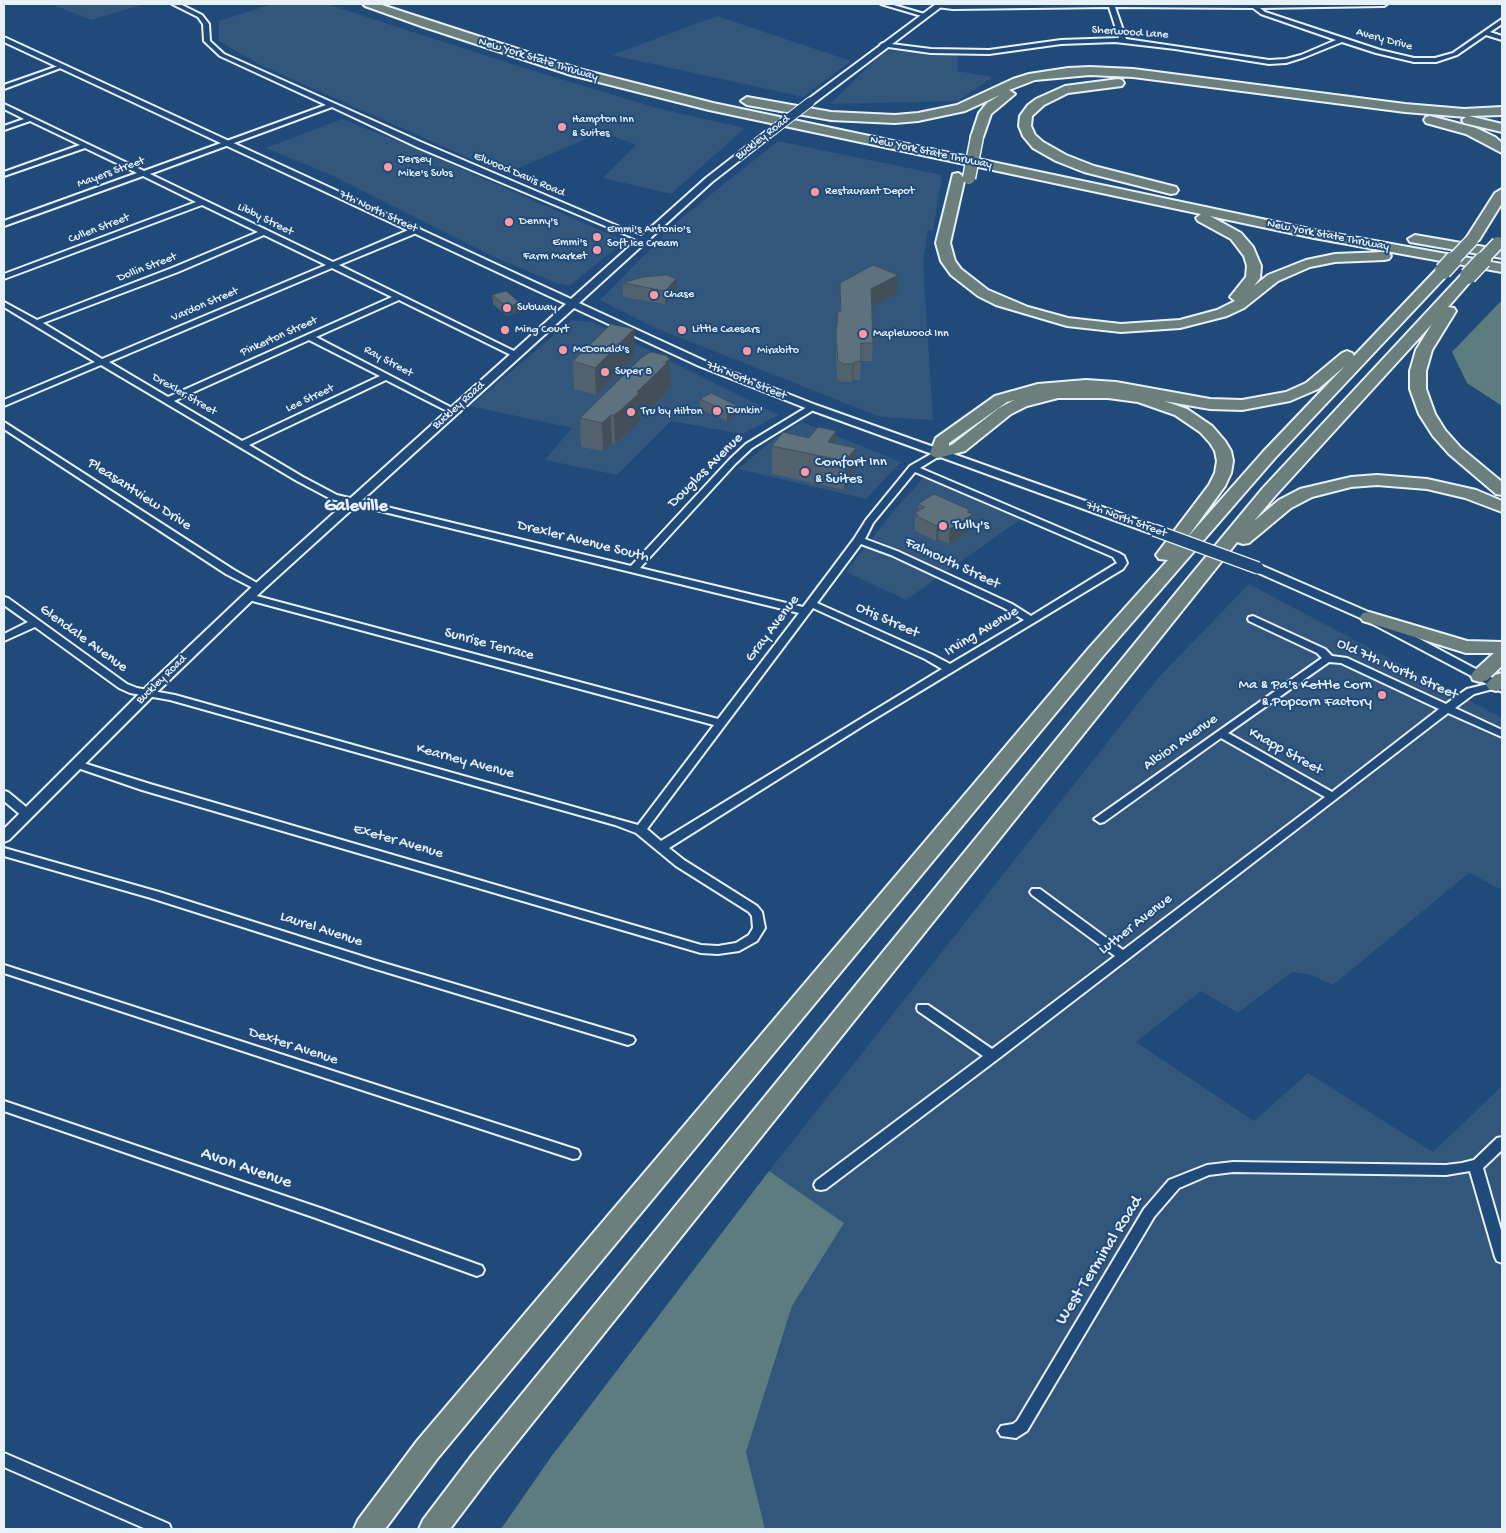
<!DOCTYPE html>
<html>
<head>
<meta charset="utf-8">
<style>
	body { margin:0 }
	#map { position:relative; width:1506px; height:1533px; overflow:hidden; background:#1f4a7a; font-family:"Gochi Hand",sans-serif }
	canvas { display:block }
	.frame { position:absolute; inset:0; border:5px solid #e8f1f8; pointer-events:none }
</style>
</head>
<body>
<div id="map">
<canvas width="1506" height="1533"></canvas>
<div class="frame"></div>
</div>
<script>
const ctx = document.querySelector('canvas').getContext('2d');
ctx.lineJoin = 'round';
function fillPath(path, color) { ctx.fillStyle = color; ctx.fill(path, 'evenodd'); }
const shape = rows => new Path2D(rows.map(r => 'M' + r).join(''));
function stroke(path, color, width, dash) { ctx.strokeStyle = color; ctx.lineWidth = width; ctx.lineCap = dash ? 'butt' : 'round'; ctx.setLineDash(dash || []); ctx.stroke(path); }
function label(font, color, halo, rows, align = 'center') {
  ctx.font = font + ' "Gochi Hand",sans-serif'; ctx.lineWidth = 4; ctx.setLineDash([]); ctx.textBaseline = 'middle'; ctx.strokeStyle = halo; ctx.fillStyle = color; for (const [text, x, y, turn = 0] of rows) {
    ctx.save(); ctx.translate(x, y); ctx.rotate((+turn || 0) * Math.PI / 180); ctx.textAlign = isNaN(turn) ? turn : align; if (halo) ctx.strokeText(text, 0, 0); ctx.fillText(text, 0, 0); ctx.restore();
  }
}
fillPath(shape([
	[51,4,145,4,91,20],
	[272,4,327,4,521,67,657,108,745,128,671,194,603,178,636,145,602,132,505,174,260,65,219,41,219,21],
	[717,16,851,61,803,97,612,55],
	[885,50,958,55,957,71,993,77,958,101,830,104],
	[342,119,410,146,625,241,569,286,556,283,494,257,333,176,266,148],
	[778,141,942,175,933,230,928,230,923,263,933,420,880,417,653,327,600,300,679,220],
	[572,320,592,322,779,415,742,434,671,421,617,475,545,460,572,428,470,406],
	[802,422,901,462,866,499,738,469,778,436],
	[924,477,1021,519,906,600,846,572,895,509],
	[1249,584,1502,718,1502,890,1469,873,1333,985,1311,975,1292,972,1238,1013,1201,991,1136,1042,1254,1121,1308,1073,1433,1152,1502,1086,1502,1529,765,1529,746,1452,792,1306,844,1223,769,1171,1158,678]
]), '#32567c');
fillPath(shape([
	[1502,300,1502,406,1467,383,1452,352],
	[769,1171,844,1223,792,1306,746,1452,765,1529,501,1529,551,1457]
]), '#5c7c80');
const minor = shape([
	[172,4,180,4,202,15,209,24,210,41,224,54,423,143,648,239,641,241,417,147,332,107,150,174,333,262,413,228,419,228,419,232,339,265,520,354,516,357,513,356,399,300,316,337,458,411,457,413,451,413,386,380,249,445,303,477,337,495,631,566,730,459,746,444,812,404,816,407,815,409,752,448,736,463,640,568,803,607,854,539,866,520,910,466,938,450,941,451,941,455,920,468,1119,553,1124,556,1127,563,1123,569,866,724,669,848,684,860,757,906,762,912,765,928,757,941,739,951,718,954,701,953,142,790,72,766,70,764,72,762,80,762,150,784,701,945,718,946,736,943,749,935,753,928,752,916,749,912,676,866,636,833,615,825,170,700,130,693,119,688,35,627,4,641,4,634,28,622,4,605,4,597,8,598,127,684,137,688,175,695,638,825,714,725,245,599,244,597,249,594,253,595,718,719,799,613,331,499,297,481,101,365,4,406,4,400,95,362,4,307,4,302,37,320,172,268,258,232,202,205,4,279,4,274,196,202,143,176,4,226,4,221,137,173,85,148,4,176,4,172,80,145,30,121,4,130,4,126,24,119,4,109,4,104,144,171,326,105,220,56,204,41,203,24,198,17,172,4],
	[264,235,326,265,102,359,43,323,178,272,264,235],
	[332,268,392,297,168,397,109,362,332,268],
	[309,340,380,376,242,441,174,401,309,340],
	[915,472,1113,557,1117,563,1031,616,1012,604,897,551,865,539,873,523,915,472],
	[861,544,891,555,1004,608,1024,620,950,664,933,655,817,603,861,544],
	[813,608,925,659,942,669,661,841,647,829,813,608],
	[881,4,890,4,928,15,925,17,881,4],
	[938,4,1387,4,1384,6,1260,8,1265,12,1380,50,1414,58,1435,58,1453,53,1502,19,1502,24,1490,32,1502,36,1502,40,1486,35,1457,55,1436,62,1414,62,1376,53,1342,42,1305,57,1286,63,1269,64,1175,49,1115,42,1061,44,989,54,931,53,881,46,880,45,883,43,931,49,989,50,1061,40,1119,38,1109,7,953,9,936,7,935,6,938,4],
	[1115,7,1253,8,1261,14,1336,40,1301,55,1286,59,1269,60,1126,39,1115,7],
	[61,65,66,66,4,89,4,85,61,65],
	[4,422,234,570,264,587,259,590,255,589,226,574,4,429,4,422],
	[1253,616,1325,649,1332,656,1347,658,1446,704,1467,689,1496,682,1500,683,1501,685,1500,687,1474,694,1455,708,1502,730,1502,737,1448,713,998,1059,826,1189,821,1190,816,1189,814,1185,816,1181,983,1056,918,1011,917,1008,918,1005,928,1005,992,1049,1115,956,1032,895,1030,892,1032,889,1040,889,1123,950,1325,797,1221,738,1104,822,1100,823,1094,819,1322,658,1317,653,1249,621,1248,619,1249,617,1253,616],
	[1329,662,1341,663,1439,709,1332,792,1228,733,1329,662],
	[4,791,8,792,31,811,33,814,31,817,23,817,4,801,4,791],
	[4,848,159,892,377,961,633,1037,635,1040,633,1043,628,1045,369,967,151,898,4,856,4,848],
	[4,965,578,1150,580,1154,578,1158,573,1159,4,973,4,965],
	[4,1101,323,1209,482,1266,484,1270,482,1274,477,1276,313,1217,4,1111,4,1101],
	[1502,1137,1502,1150,1483,1168,1502,1234,1502,1263,1497,1261,1495,1257,1470,1171,1446,1175,1233,1172,1209,1175,1179,1188,1154,1217,1027,1431,1016,1438,1001,1436,998,1431,1001,1426,1013,1424,1017,1421,1144,1209,1169,1180,1207,1165,1233,1162,1446,1165,1462,1163,1474,1160,1497,1138,1502,1137],
	[4,1453,169,1524,171,1529,146,1529,4,1467,4,1453]
]);
const tertiary = shape([
	[936,4,945,4,813,104,807,104,807,100,936,4],
	[4,37,571,299,706,178,769,129,775,129,775,133,712,182,579,303,707,362,816,405,1158,527,1160,530,1158,533,1150,533,808,409,699,366,574,308,263,590,153,696,9,840,4,842,4,829,143,690,255,584,566,304,4,42,4,37],
	[1258,564,1373,614,1502,683,1502,692,1365,620,1254,571,1252,568,1254,565,1258,564]
]);
const motorway = shape([
	[363,4,379,4,579,69,713,103,1314,230,1502,264,1502,272,1314,238,1210,216,1241,233,1253,247,1261,266,1260,278,1254,286,1268,275,1306,260,1335,254,1384,252,1389,253,1391,256,1389,259,1384,260,1335,262,1310,267,1278,281,1244,308,1227,316,1180,328,1121,332,1067,326,996,305,978,296,951,275,941,261,936,243,953,174,958,173,965,177,950,243,955,261,961,269,988,290,1028,307,1068,318,1121,324,1180,320,1217,310,1235,301,1230,297,1246,277,1247,266,1244,256,1231,239,1198,221,1196,218,1201,214,709,110,571,75,424,27,365,6,363,4],
	[1090,67,1133,69,1405,104,1464,109,1502,107,1502,115,1469,116,1502,124,1502,132,1464,123,1462,120,1466,117,1405,112,1133,77,1090,75,1035,80,1009,90,1015,94,991,114,983,137,977,141,971,137,979,113,987,103,1000,95,965,111,918,121,895,123,831,120,747,105,741,101,747,97,831,112,895,115,918,113,957,105,1013,79,1029,74,1068,68,1090,67],
	[1118,79,1122,80,1124,83,1122,86,1068,93,1044,105,1032,116,1031,126,1035,135,1043,142,1066,155,1094,166,1176,187,1178,190,1176,193,1171,194,1084,172,1056,161,1033,148,1023,136,1019,126,1020,116,1028,105,1036,99,1065,86,1118,79],
	[1430,116,1476,128,1495,137,1502,143,1502,153,1466,134,1426,123,1424,120,1426,117,1430,116],
	[1502,189,1502,203,1479,240,1472,244,1467,243,1465,240,1495,193,1502,189],
	[1415,235,1502,250,1502,258,1410,242,1408,239,1415,235],
	[1443,267,1448,268,1450,271,1448,274,1275,458,1103,656,437,1459,385,1529,354,1529,358,1520,417,1441,1089,648,1168,560,1159,559,1156,555,1209,485,1215,473,1217,461,1215,451,1210,443,1200,432,1175,415,1138,402,1108,398,1058,398,1027,406,1011,414,965,451,938,458,932,456,930,453,936,438,995,396,1038,384,1086,380,1116,382,1210,399,1242,400,1286,392,1306,383,1342,353,1347,351,1352,353,1354,356,1438,268,1443,267],
	[1345,366,1263,452,1187,538,1225,486,1231,473,1233,461,1231,451,1225,441,1212,426,1187,409,1164,401,1210,409,1242,410,1290,401,1318,389,1345,366],
	[1014,400,999,408,953,444,949,446,949,443,1007,402,1014,400],
	[1468,272,1473,273,1475,276,1448,307,1454,308,1456,311,1432,350,1426,371,1426,389,1435,414,1445,430,1461,448,1502,482,1502,495,1496,494,1449,454,1433,436,1419,414,1410,389,1410,371,1416,350,1432,324,1275,496,1254,521,1279,500,1300,489,1351,477,1377,475,1427,479,1476,490,1502,501,1502,512,1465,498,1427,489,1377,485,1351,487,1312,497,1291,508,1249,543,1243,544,1237,542,493,1472,450,1529,419,1529,423,1520,473,1454,1190,576,1263,488,1463,273,1468,272],
	[1369,612,1467,641,1502,642,1502,666,1487,680,1480,682,1473,680,1471,676,1473,672,1494,653,1466,653,1363,621,1360,617,1363,613,1369,612],
	[1502,673,1502,689,1496,691,1489,689,1486,685,1489,681,1495,675,1502,673]
]);
stroke(minor, '#e8f1f8', 4);
stroke(tertiary, '#e8f1f8', 4);
stroke(motorway, '#e8f1f8', 4);
fillPath(minor, '#1f4a7a');
fillPath(tertiary, '#1f4a7a');
fillPath(motorway, '#6b7f7c');
const tertiaryBridgeFar1 = shape([
	[772,131,810,102]
]);
const tertiaryBridge = shape([
	[1154,530,1258,568]
]);
const motorwayBridgeFar1 = shape([
	[969,178,977,137],
	[1452,261,1472,240],
	[1481,261,1498,243]
]);
const motorwayBridge = shape([
	[1443,271,1453,260],
	[1468,276,1483,260]
]);
stroke(tertiaryBridgeFar1, '#e8f1f8', 11, []);
stroke(tertiaryBridge, '#e8f1f8', 14, []);
stroke(motorwayBridgeFar1, '#e8f1f8', 15, []);
stroke(motorwayBridge, '#e8f1f8', 19, []);
stroke(tertiaryBridgeFar1, '#1f4a7a', 9);
stroke(tertiaryBridge, '#1f4a7a', 11);
stroke(motorwayBridgeFar1, '#6b7f7c', 12);
stroke(motorwayBridge, '#6b7f7c', 16);
fillPath(shape([
	[676,279,676,293,665,304,623,297,623,283],
	[840,283,897,293,872,306,873,343,872,361,861,361,860,380,853,380,852,382,842,382,837,380,836,355,836,336,840,311],
	[492,295,521,312,507,316,493,304],
	[635,356,596,395,574,389,573,361],
	[668,356,668,357,670,358,671,385,668,389,668,391,640,418,640,421,622,438,615,444,612,443,603,451,581,447,580,418],
	[700,399,738,406,738,415,727,421,700,409],
	[836,443,855,476,844,490,772,474,772,446],
	[918,504,970,510,970,513,973,514,972,529,949,544,938,539,936,541,915,531,915,513,918,512]
]), '#51616d');
fillPath(shape([
	[898,275,897,293,871,307,871,289],
	[676,279,676,293,665,304,665,291],
	[520,303,521,312,507,316,507,307],
	[634,329,635,356,596,395,595,368],
	[668,356,669,360,670,358,671,385,668,389,668,391,640,418,640,421,622,438,615,444,614,415],
	[854,362,853,380,852,382,853,364],
	[738,406,738,415,727,421,727,412],
	[611,415,612,443,603,451,602,423],
	[836,431,835,459,828,442],
	[856,448,855,476,844,490,845,461],
	[970,510,970,517,973,514,972,529,949,544,950,529,967,512],
	[939,524,938,539,936,541,937,526]
]), '#424f59');
const building = shape([
	[873,265,898,275,871,289,873,343,861,343,861,361,854,362,853,364,843,364,838,361,836,336,838,311,841,311,840,283,873,265],
	[667,275,676,279,665,291,623,283,643,277,667,275],
	[506,291,520,303,507,307,492,295,506,291],
	[611,324,634,329,595,368,573,361,611,324],
	[651,352,668,356,667,357,670,358,665,363,667,363,637,392,639,393,621,410,614,415,611,415,602,423,580,418,642,357,651,352],
	[711,393,738,406,727,412,700,399,711,393],
	[818,427,836,431,828,442,856,448,845,461,772,446,783,432,809,438,818,427],
	[934,494,970,510,967,512,973,514,950,529,939,524,937,526,916,516,918,515,915,513,925,507,918,504,934,494]
]);
fillPath(building, '#5e717f');
stroke(building, '#424f59', 1);
for (const [x, y, r, color] of [
	[562,127,5,"#ff9aa2"],
	[388,167,5,"#ff9aa2"],
	[815,192,5,"#ff9aa2"],
	[509,222,5,"#ff9aa2"],
	[597,237,5,"#ff9aa2"],
	[597,250,5,"#ff9aa2"],
	[654,295,5,"#ff9aa2"],
	[507,308,5,"#ff9aa2"],
	[505,330,5,"#ff9aa2"],
	[682,330,5,"#ff9aa2"],
	[863,334,5,"#ff9aa2"],
	[563,350,5,"#ff9aa2"],
	[747,351,5,"#ff9aa2"],
	[605,372,5,"#ff9aa2"],
	[717,411,5,"#ff9aa2"],
	[631,412,5,"#ff9aa2"],
	[805,472,5,"#ff9aa2"],
	[943,526,5,"#ff9aa2"],
	[1382,695,5,"#ff9aa2"]
]) { const dot = new Path2D(); dot.arc(x, y, r, 0, 2 * Math.PI); ctx.fillStyle = color; ctx.fill(dot); stroke(dot, '#1f4a7a', 2); }
label('12px', '#e8f1f8', '#1f4a7a', [
	["Sherwood Lane",1130,33,4],
	["Avery Drive",1384,40,15],
	["New York State Thruway",538,60,17],
	["Buckley Road",763,138,-38],
	["New York State Thruway",931,153,12],
	["Mayers Street",111,173,-20],
	["Elwood Davis Road",519,175,23],
	["7th North Street",378,212,25],
	["Libby Street",265,220,26],
	["Cullen Street",99,229,-21],
	["New York State Thruway",1328,236,11],
	["Dollin Street",147,268,-21],
	["Vardon Street",205,305,-23],
	["Pinkerton Street",279,337,-24],
	["Ray Street",388,362,28],
	["7th North Street",746,381,22],
	["Drexler Street",184,395,30],
	["Lee Street",310,399,-25],
	["Buckley Road",459,406,-42],
	["7th North Street",1126,520,20],
	["Buckley Road",162,680,-44]
]);
label('12px', '#e8f1f8', '#1f4a7a', [
	["Hampton Inn",572,120],
	["& Suites",572,134],
	["Jersey",398,160],
	["Mike's Subs",398,174],
	["Restaurant Depot",825,192],
	["Denny's",519,222],
	["Emmi's Antonio's",607,230],
	["Soft Ice Cream",607,244],
	["Emmi's",587,243,"right"],
	["Farm Market",587,257,"right"],
	["Chase",664,295],
	["Subway",517,308],
	["Ming Court",515,330],
	["Little Caesars",692,330],
	["Maplewood Inn",873,334],
	["McDonald's",573,350],
	["Mirabito",757,351],
	["Super 8",615,372],
	["Dunkin'",727,411],
	["Tru by Hilton",641,412]
], 'left');
label('15px', '#e8f1f8', '#1f4a7a', [
	["Comfort Inn",815,463],
	["& Suites",815,480],
	["Tully's",953,526],
	["Ma & Pa's Kettle Corn",1372,686,"right"],
	["& Popcorn Factory",1372,703,"right"]
], 'left');
label('15px', '#e8f1f8', '#1f4a7a', [
	["Douglas Avenue",706,471,-45],
	["Pleasantview Drive",139,495,33],
	["Drexler Avenue South",583,542,14],
	["Falmouth Street",952,564,25],
	["Otis Street",887,621,24],
	["Gray Avenue",773,629,-53],
	["Irving Avenue",982,632,-31],
	["Glendale Avenue",83,639,36],
	["Sunrise Terrace",489,645,15],
	["Old 7th North Street",1397,670,24],
	["Albion Avenue",1181,743,-35],
	["Knapp Street",1285,752,29],
	["Kearney Avenue",465,762,15],
	["Exeter Avenue",398,842,16],
	["Luther Avenue",1136,925,-38],
	["Laurel Avenue",321,930,18],
	["Dexter Avenue",293,1047,18]
]);
label('bold 18px', '#e8f1f8', '#1f4a7a', [
	["Galeville",356,507]
]);
label('18px', '#e8f1f8', '#1f4a7a', [
	["Avon Avenue",246,1169,19],
	["West Terminal Road",1100,1261,-58]
]);
</script>
</body>
</html>
